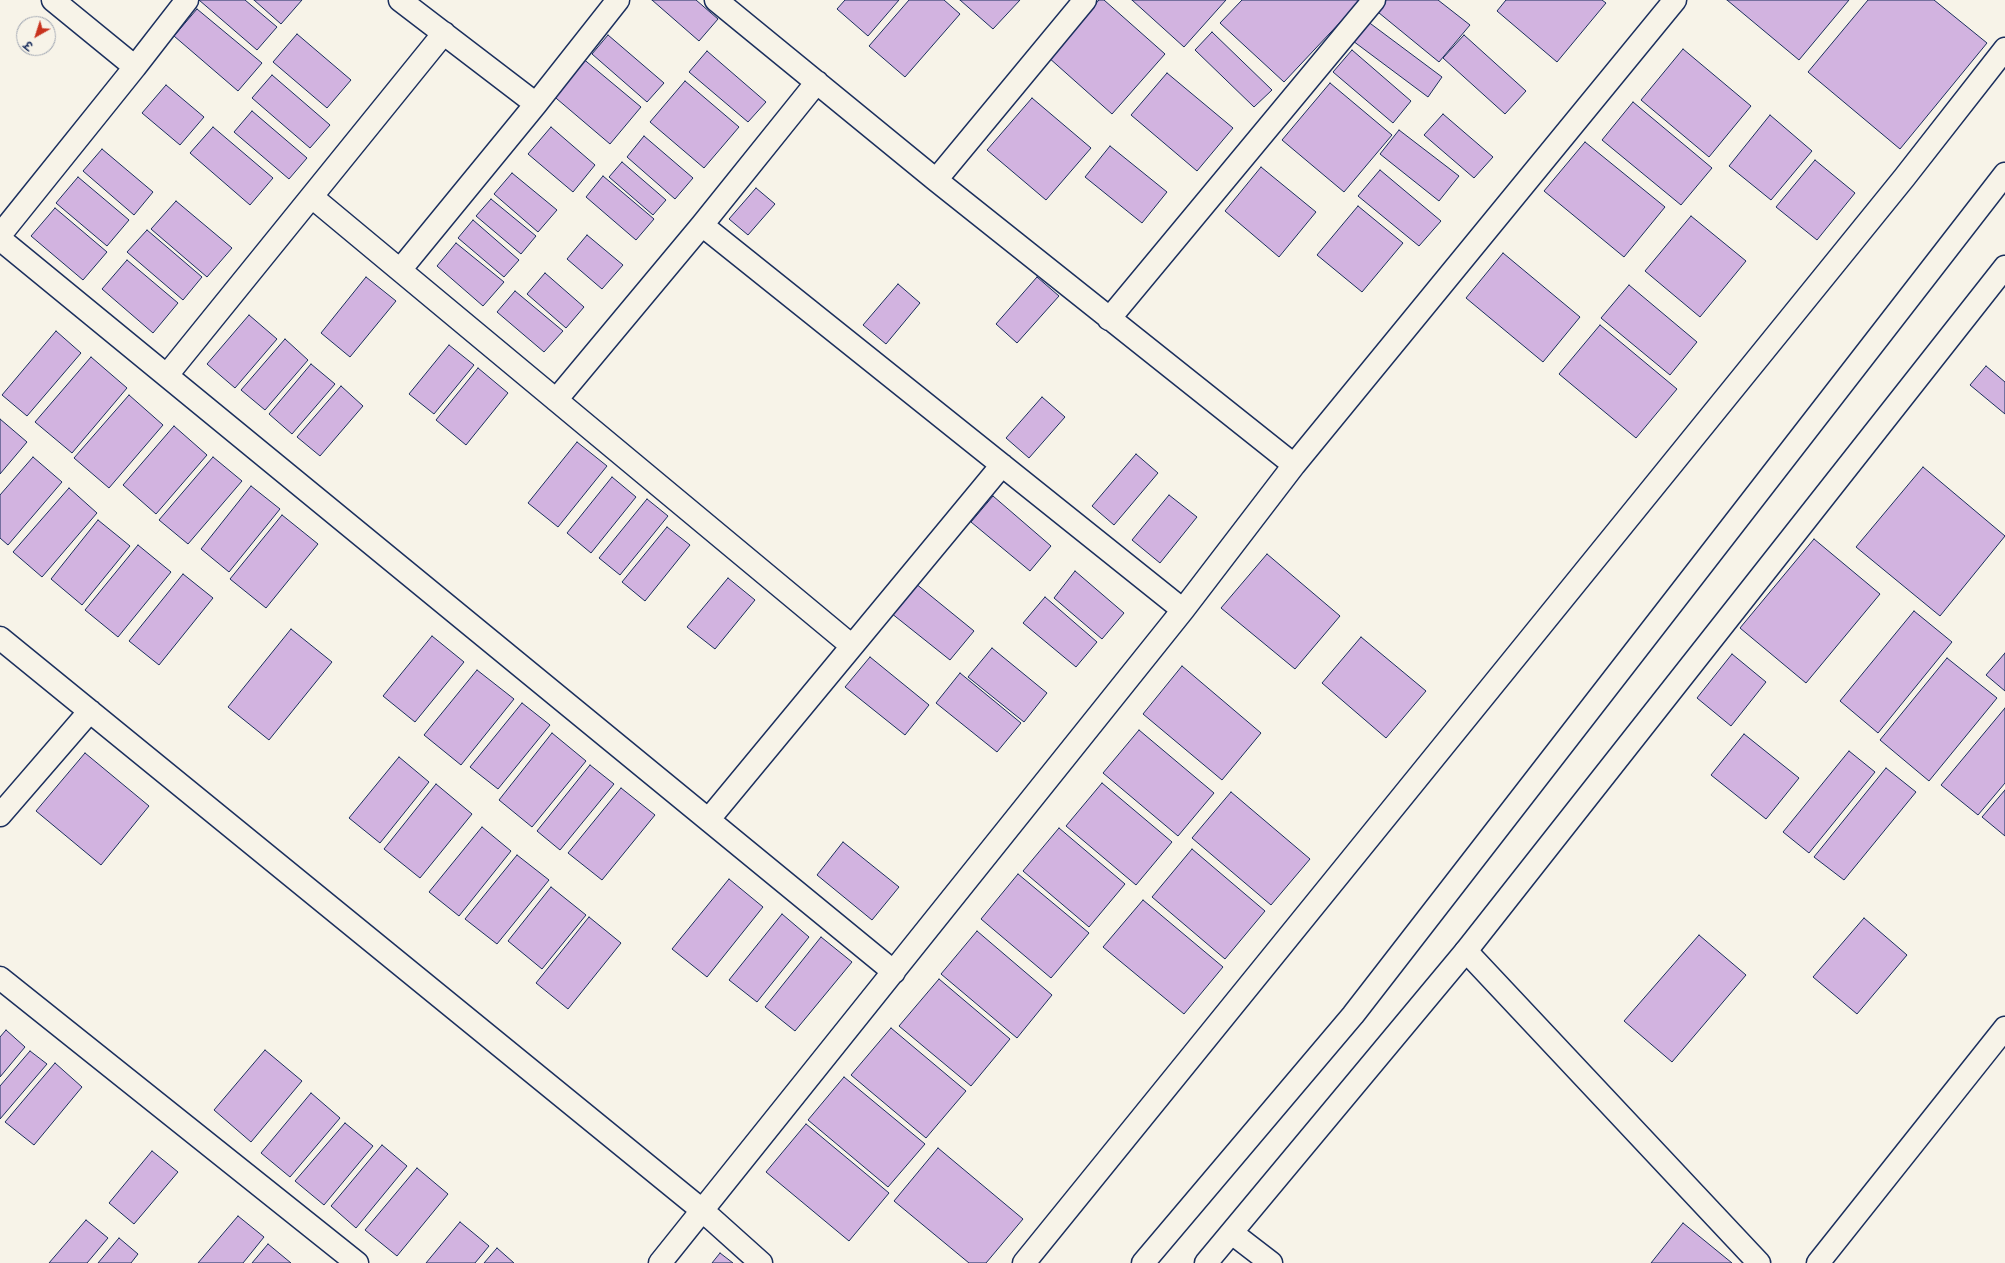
<!DOCTYPE html>
<html>
<head>
<meta charset="utf-8">
<style>
	body { margin:0 }
	#map { position:relative; width:2005px; height:1263px; overflow:hidden; background:#f7f3e8; font-family:"Architects Daughter","Playpen Sans Deva",sans-serif }
	canvas { display:block }
	.north { position:absolute; left:16px; top:16px; width:40px; height:40px; box-sizing:border-box; background:#f7f3e8; border:1px solid #9fa5b1; border-radius:50%; rotate:219deg; font-size:11px; font-weight:700; line-height:16px; text-align:center; color:#1b2f5e }
	.north::after { content:''; display:block; margin:auto; width:14px; height:18px; background:#c8321e; clip-path:polygon(50% 0,100% 100%,50% 72%,0 100%) }
</style>
</head>
<body>
<div id="map">
<canvas width="2005" height="1263"></canvas>
<div class="north">उ</div>
</div>
<script>
const ctx = document.querySelector('canvas').getContext('2d');
ctx.lineJoin = 'round';
function fillPath(path, color) { ctx.fillStyle = color; ctx.fill(path, 'evenodd'); }
const shape = rows => new Path2D(rows.map(r => 'M' + r).join(''));
function stroke(path, color, width, dash) { ctx.strokeStyle = color; ctx.lineWidth = width; ctx.lineCap = dash ? 'butt' : 'round'; ctx.setLineDash(dash || []); ctx.stroke(path); }
const building = shape([
	[199,0,245,0,277,27,257,50,199,0],
	[254,0,302,0,281,24,254,0],
	[652,0,696,0,718,19,699,41,652,0],
	[845,0,899,0,868,36,837,9,845,0],
	[909,0,944,0,960,14,905,77,869,46,909,0],
	[960,0,1020,0,993,29,960,0],
	[1099,0,1104,0,1165,54,1112,114,1048,57,1099,0],
	[1132,0,1226,0,1184,47,1132,0],
	[1242,0,1361,0,1284,82,1220,23,1242,0],
	[1380,0,1438,0,1470,25,1439,62,1373,8,1380,0],
	[1506,0,1602,0,1606,3,1557,62,1497,11,1506,0],
	[1727,0,1849,0,1799,60,1727,0],
	[1868,0,1934,0,1987,43,1900,149,1808,72,1868,0],
	[197,9,262,63,238,91,174,36,197,9],
	[1367,21,1442,77,1428,97,1353,41,1367,21],
	[1212,32,1272,90,1254,107,1195,50,1212,32],
	[297,34,351,80,327,108,273,62,297,34],
	[608,35,664,83,647,102,592,54,608,35],
	[1464,35,1526,91,1505,114,1443,58,1464,35],
	[1683,49,1751,106,1709,157,1641,100,1683,49],
	[1352,50,1411,101,1393,123,1333,72,1352,50],
	[707,51,766,102,748,122,689,72,707,51],
	[581,57,641,107,610,144,550,93,581,57],
	[1167,73,1233,128,1197,171,1131,115,1167,73],
	[272,75,330,125,310,148,252,98,272,75],
	[685,81,739,127,704,168,650,122,685,81],
	[1330,83,1392,135,1344,192,1282,140,1330,83],
	[166,85,204,117,180,145,142,113,166,85],
	[1032,98,1091,148,1046,200,987,150,1032,98],
	[1633,102,1712,168,1681,205,1602,140,1633,102],
	[252,111,307,158,289,179,234,132,252,111],
	[1443,114,1493,157,1474,178,1424,135,1443,114],
	[1770,115,1812,151,1771,200,1729,166,1770,115],
	[213,127,273,178,250,205,190,153,213,127],
	[551,127,595,165,573,192,528,154,551,127],
	[1399,130,1459,176,1439,201,1380,154,1399,130],
	[644,136,693,178,675,199,627,157,644,136],
	[1585,142,1665,207,1624,257,1544,191,1585,142],
	[1110,146,1167,192,1142,223,1085,177,1110,146],
	[102,149,153,192,134,215,83,171,102,149],
	[1815,160,1855,193,1817,240,1776,207,1815,160],
	[622,162,666,200,653,215,609,177,622,162],
	[1261,167,1316,212,1279,257,1225,211,1261,167],
	[1380,170,1441,221,1419,246,1358,196,1380,170],
	[512,173,557,210,538,232,494,194,512,173],
	[603,176,654,219,636,240,586,197,603,176],
	[78,177,129,220,107,246,56,203,78,177],
	[756,188,775,204,748,235,729,219,756,188],
	[491,199,536,236,521,254,476,216,491,199],
	[176,201,232,248,207,277,151,229,176,201],
	[1358,206,1403,243,1362,292,1317,255,1358,206],
	[55,208,107,252,83,280,31,236,55,208],
	[1691,216,1746,261,1700,317,1645,271,1691,216],
	[473,220,519,260,504,277,458,238,473,220],
	[147,230,202,277,183,300,127,252,147,230],
	[587,235,623,265,602,289,567,259,587,235],
	[456,243,504,282,483,306,437,266,456,243],
	[1503,253,1580,317,1543,362,1466,298,1503,253],
	[127,260,178,303,153,333,102,289,127,260],
	[545,273,584,307,566,328,527,294,545,273],
	[366,277,396,301,350,357,321,333,366,277],
	[1037,277,1059,296,1017,343,996,324,1037,277],
	[898,284,920,303,886,344,863,325,898,284],
	[1629,285,1697,342,1670,375,1601,318,1629,285],
	[515,291,563,331,544,352,497,312,515,291],
	[249,315,277,339,235,388,207,364,249,315],
	[1600,325,1677,389,1636,438,1559,374,1600,325],
	[56,331,81,353,27,416,2,395,56,331],
	[285,339,308,360,265,410,241,390,285,339],
	[449,345,474,365,434,414,409,394,449,345],
	[91,357,127,388,72,453,35,422,91,357],
	[311,364,335,384,292,434,269,414,311,364],
	[1986,366,2005,382,2005,414,1970,385,1986,366],
	[478,368,508,393,466,445,436,420,478,368],
	[341,386,363,406,320,456,297,437,341,386],
	[129,395,163,425,109,488,74,458,129,395],
	[1042,397,1065,417,1029,458,1006,438,1042,397],
	[0,419,27,442,0,474,0,419],
	[174,426,207,455,156,514,123,485,174,426],
	[577,442,607,466,558,527,528,503,577,442],
	[1136,454,1158,473,1114,525,1092,506,1136,454],
	[33,457,62,482,8,545,0,538,0,495,33,457],
	[213,457,242,481,188,544,159,520,213,457],
	[1923,467,2005,536,1940,616,1856,547,1923,467],
	[612,477,636,497,591,553,567,533,612,477],
	[251,486,280,509,229,572,201,549,251,486],
	[69,488,97,513,42,577,13,552,69,488],
	[1169,495,1197,517,1160,563,1132,540,1169,495],
	[993,496,1051,546,1030,571,971,522,993,496],
	[647,499,668,516,620,575,599,558,647,499],
	[282,515,318,544,266,608,230,579,282,515],
	[98,520,130,546,82,605,51,579,98,520],
	[667,527,690,545,645,601,622,582,667,527],
	[1814,539,1880,594,1806,683,1740,628,1814,539],
	[138,545,171,572,118,637,85,610,138,545],
	[1267,554,1340,616,1295,669,1221,608,1267,554],
	[1075,571,1124,613,1102,639,1054,598,1075,571],
	[183,574,213,598,159,665,129,641,183,574],
	[728,578,755,600,715,649,687,627,728,578],
	[915,583,974,631,950,660,891,613,915,583],
	[1045,597,1097,642,1076,667,1023,623,1045,597],
	[1914,611,1952,642,1878,733,1840,701,1914,611],
	[291,629,332,662,269,740,228,707,291,629],
	[432,636,464,662,415,722,383,696,432,636],
	[1361,637,1426,691,1386,738,1322,683,1361,637],
	[992,648,1047,693,1024,722,968,677,992,648],
	[2005,653,2005,691,1986,675,2005,653],
	[1732,654,1766,682,1731,726,1697,698,1732,654],
	[870,657,929,705,905,735,845,687,870,657],
	[1947,658,1997,698,1929,781,1880,740,1947,658],
	[1182,666,1261,733,1222,780,1143,714,1182,666],
	[477,670,514,699,461,765,424,735,477,670],
	[960,673,1021,723,997,752,936,703,960,673],
	[522,703,550,725,498,789,470,767,522,703],
	[2005,708,2005,783,1978,815,1941,785,2005,708],
	[1139,730,1214,793,1178,836,1103,773,1139,730],
	[552,733,586,761,532,827,499,800,552,733],
	[1744,734,1799,778,1766,819,1711,775,1744,734],
	[1849,751,1875,772,1809,853,1783,832,1849,751],
	[85,753,149,806,101,865,36,811,85,753],
	[399,757,429,782,380,843,349,818,399,757],
	[590,765,614,784,560,850,537,831,590,765],
	[1886,768,1916,792,1844,880,1814,857,1886,768],
	[1102,783,1172,842,1136,885,1066,826,1102,783],
	[436,784,472,814,420,878,384,849,436,784],
	[621,788,655,815,602,880,568,853,621,788],
	[2005,790,2005,836,1982,817,2005,790],
	[1231,792,1310,859,1271,905,1192,838,1231,792],
	[482,827,511,851,459,916,429,892,482,827],
	[1059,828,1125,884,1089,927,1023,871,1059,828],
	[843,842,899,887,872,920,817,875,843,842],
	[1192,849,1265,911,1225,959,1152,897,1192,849],
	[517,855,549,880,497,944,465,919,517,855],
	[1018,874,1089,933,1051,978,981,919,1018,874],
	[729,879,763,907,707,977,672,949,729,879],
	[551,887,586,915,542,969,508,941,551,887],
	[1143,900,1223,967,1184,1014,1103,947,1143,900],
	[782,914,809,937,757,1002,729,980,782,914],
	[589,917,621,943,568,1009,536,983,589,917],
	[1864,918,1907,955,1857,1014,1813,977,1864,918],
	[977,931,1052,995,1017,1038,941,974,977,931],
	[1699,935,1746,975,1672,1062,1624,1021,1699,935],
	[821,937,852,962,795,1031,765,1007,821,937],
	[939,979,1010,1039,971,1086,899,1026,939,979],
	[891,1028,966,1091,926,1138,851,1075,891,1028],
	[6,1030,25,1047,0,1077,0,1037,6,1030],
	[265,1050,302,1081,251,1142,214,1110,265,1050],
	[30,1051,47,1064,0,1119,0,1086,30,1051],
	[55,1063,82,1087,34,1145,5,1122,55,1063],
	[844,1077,925,1144,888,1187,808,1120,844,1077],
	[311,1093,340,1118,290,1177,261,1153,311,1093],
	[345,1123,373,1146,324,1205,295,1181,345,1123],
	[806,1124,889,1193,849,1241,766,1172,806,1124],
	[382,1145,407,1166,356,1228,331,1206,382,1145],
	[938,1148,1023,1219,986,1263,969,1263,894,1201,938,1148],
	[152,1151,178,1172,134,1224,109,1203,152,1151],
	[417,1168,448,1194,397,1256,365,1230,417,1168],
	[238,1216,264,1237,243,1263,198,1263,238,1216],
	[86,1220,108,1238,87,1263,49,1263,86,1220],
	[460,1222,489,1246,475,1263,426,1263,460,1222],
	[1683,1223,1732,1263,1651,1263,1683,1223],
	[119,1238,138,1254,131,1263,98,1263,119,1238],
	[268,1244,291,1263,252,1263,268,1244],
	[497,1248,514,1263,484,1263,497,1248],
	[720,1253,733,1263,712,1263,720,1253]
]);
fillPath(building, '#d2b3e0');
stroke(building, '#1b2f5e', 1);
const street = shape([
	[400,0,536,104],
	[716,0,936,180,1294,465],
	[135,67,187,0],
	[936,180,1085,0],
	[312,197,852,646],
	[702,225,1183,610],
	[0,235,135,67,53,0],
	[0,239,894,972],
	[400,270,536,104,618,0],
	[1109,319,1374,0],
	[167,375,444,33],
	[556,400,702,225,817,82],
	[0,638,703,1211,761,1263],
	[0,815,90,711],
	[709,819,1002,465],
	[1466,951,1759,1263],
	[0,978,357,1263],
	[1232,1233,1271,1263],
	[660,1263,1183,610,1294,465,1675,0],
	[1024,1263,1904,178,2005,49],
	[1818,1263,2005,1028]
]);
const secondary = shape([
	[1143,1263,1353,1015,2005,174],
	[1206,1263,1466,951,2005,267]
]);
stroke(street, '#1b2f5e', 25);
stroke(secondary, '#1b2f5e', 25);
stroke(street, '#f7f3e8', 22);
stroke(secondary, '#f7f3e8', 22);
</script>
</body>
</html>
